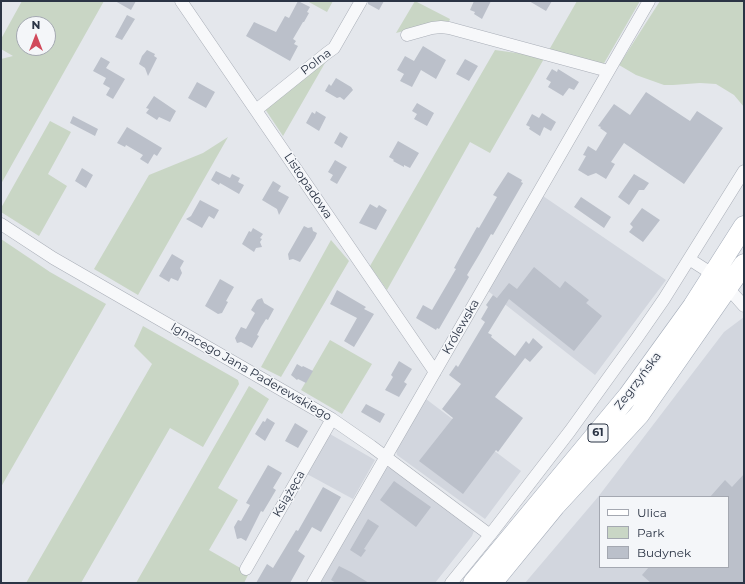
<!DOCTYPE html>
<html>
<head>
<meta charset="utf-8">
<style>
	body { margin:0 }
	#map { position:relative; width:745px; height:584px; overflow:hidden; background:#e4e7ec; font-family:Montserrat,sans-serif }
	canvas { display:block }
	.frame { position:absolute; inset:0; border:2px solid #2b3445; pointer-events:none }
	.legend { position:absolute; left:599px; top:496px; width:130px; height:72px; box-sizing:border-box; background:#f4f6f9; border:1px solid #a4a8b1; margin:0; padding:5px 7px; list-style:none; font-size:12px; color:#2b3445 }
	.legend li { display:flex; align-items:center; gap:8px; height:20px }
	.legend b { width:20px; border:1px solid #a4a8b1 }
	.north { position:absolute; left:16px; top:16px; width:40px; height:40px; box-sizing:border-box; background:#f4f6f9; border:1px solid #a4a8b1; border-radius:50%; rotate:0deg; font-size:11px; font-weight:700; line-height:16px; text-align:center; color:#2b3445 }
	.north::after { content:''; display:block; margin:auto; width:14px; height:18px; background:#d1495b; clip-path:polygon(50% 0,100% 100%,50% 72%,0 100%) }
</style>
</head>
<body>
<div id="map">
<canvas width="745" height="584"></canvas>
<div class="frame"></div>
<ul class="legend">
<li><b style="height:5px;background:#fff"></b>Ulica</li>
<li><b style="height:11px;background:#c9d6c5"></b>Park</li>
<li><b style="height:11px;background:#bbc0ca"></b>Budynek</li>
</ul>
<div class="north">N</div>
</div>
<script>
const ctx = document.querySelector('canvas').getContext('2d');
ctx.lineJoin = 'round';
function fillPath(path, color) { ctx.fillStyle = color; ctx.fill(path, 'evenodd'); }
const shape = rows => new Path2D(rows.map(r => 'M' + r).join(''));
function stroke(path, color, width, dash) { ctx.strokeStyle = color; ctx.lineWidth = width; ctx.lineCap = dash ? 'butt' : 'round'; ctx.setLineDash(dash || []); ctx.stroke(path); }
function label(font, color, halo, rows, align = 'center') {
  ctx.font = font + ' Montserrat,sans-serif'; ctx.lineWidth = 3; ctx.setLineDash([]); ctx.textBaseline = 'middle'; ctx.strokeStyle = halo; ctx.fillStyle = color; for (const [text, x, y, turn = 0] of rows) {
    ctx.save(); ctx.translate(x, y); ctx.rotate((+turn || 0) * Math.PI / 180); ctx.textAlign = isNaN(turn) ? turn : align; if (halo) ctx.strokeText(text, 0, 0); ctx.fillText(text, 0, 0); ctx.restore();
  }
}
fillPath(shape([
	[543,196,666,280,595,375,488,291],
	[744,317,744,583,525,583,598,497,724,332],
	[600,497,728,497,728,567,600,567],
	[426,399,521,471,485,519,397,455,396,450],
	[330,434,375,460,353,499,307,474],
	[386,467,392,468,475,528,472,536,435,583,320,583]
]), '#d2d6de');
fillPath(shape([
	[22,1,104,1,1,184,1,59,13,56,1,49,1,39],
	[24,24,48,24,48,48,24,48],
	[307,1,333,1,327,12],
	[415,1,450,19,448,24,430,24,396,33],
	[577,1,640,1,603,65,549,50],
	[660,1,744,1,744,107,734,95,716,84,700,83,673,85,664,85,636,75,619,65],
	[495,50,545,57,490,153,470,142,387,290,370,266],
	[329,56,283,136,265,109],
	[50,121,71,132,48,174,67,186,39,236,1,212,1,208],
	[228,137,138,295,94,269,149,175,203,153],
	[1,239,50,272,106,304,1,487],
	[331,240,349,261,281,377,261,367],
	[143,326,238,380,239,384,203,447,170,428,81,583,26,583,152,364,134,346],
	[330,340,372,364,342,414,301,390],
	[249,386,269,399,218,488,238,500,209,550,249,573,244,583,136,583]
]), '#c9d6c5');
fillPath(shape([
	[115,1,136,1,131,10],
	[298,1,310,7,307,12,309,13,304,22,303,22,293,39,296,41,294,44,298,46,290,61,246,36,254,22,276,32,285,16,289,18],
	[368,1,384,1,379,10,368,4],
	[474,1,491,1,482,19,474,14,475,12,470,10],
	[529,1,552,1,546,11],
	[127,15,135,19,122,40,115,37],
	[423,46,446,60,436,79,421,70,412,87,400,81,404,74,397,70,405,56,414,61],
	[147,50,155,54,154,56,157,58,148,76,145,68,139,64,142,56],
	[101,57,110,62,106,68,125,79,113,99,106,95,110,88,103,84,106,78,93,71],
	[465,59,478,66,469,81,456,74],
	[552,69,557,72,558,69,579,82,574,90,569,88,563,96,548,87,551,82,546,79],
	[336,78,351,87,353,90,344,100,340,97,337,98,325,91,329,84,331,86],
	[197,82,215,92,206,108,188,98],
	[646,92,690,121,697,111,723,128,684,184,624,143,611,162,615,164,606,179,596,173,588,176,578,170,586,156,583,155,588,146,596,151,607,133,600,128,601,127,598,126,614,104,630,115],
	[154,96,176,111,170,122,159,117,157,120,146,113,149,109,146,108],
	[417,103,434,113,427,126,414,119,417,114,412,111],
	[316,111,326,117,319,131,306,123,312,112,315,114],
	[542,113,556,122,551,131,544,127,540,136,529,129,530,127,526,125,532,114,539,118],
	[73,116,98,129,95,136,70,123],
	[127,127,162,148,157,156,154,154,148,164,140,159,143,155,126,145,125,147,117,143],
	[340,132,348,137,342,148,334,143],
	[398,141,419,153,410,168,404,165,404,167,393,161,394,160,389,157],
	[335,160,347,167,337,184,330,180,333,175,328,172],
	[82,168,93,175,86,188,75,181],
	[216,171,230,178,232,174,240,178,238,182,244,185,239,194,220,183,219,185,211,180],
	[508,172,522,180,521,182,523,183,493,235,491,234,479,255,467,275,469,277,439,329,437,328,436,330,416,318,423,305,432,310,456,269,454,268,460,257,477,227,479,228,497,197,493,195],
	[634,174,649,183,644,190,639,190,629,205,618,197],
	[273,181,281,186,278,191,289,197,279,215,277,209,262,200],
	[581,197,611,217,604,228,574,207],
	[200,200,219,210,214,219,209,216,202,228,186,219,191,216],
	[370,204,377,208,379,205,387,210,376,230,359,223],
	[642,208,660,220,643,242,629,232,633,227,630,224],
	[304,226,308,228,312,227,313,231,317,233,315,238,300,262,293,259,289,260,288,254],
	[253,228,263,234,260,238,262,239,260,242,262,247,256,248,254,252,242,244,249,231,251,232],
	[172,254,184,261,180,268,182,273,178,281,171,278,169,282,159,276],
	[534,267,560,288,565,281,589,300,586,303,602,316,574,351,509,299,488,333,492,335,491,337,515,356,526,341,529,344,533,338,543,347,530,362,525,358,495,397,523,418,498,452,496,450,463,494,419,461,453,418,442,409,461,384,449,375,456,365,458,367,485,322,481,319,488,307,486,305,493,295,497,298,509,283,517,289],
	[220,279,234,287,226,301,228,302,222,313,218,314,205,306],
	[337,290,366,307,364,309,374,314,354,347,344,341,357,318,330,304],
	[262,298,264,303,274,309,268,320,266,319,261,327,257,335,259,336,252,348,241,342,237,343,235,338,241,327,246,329,255,313,251,310,257,300],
	[399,361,412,369,404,382,407,384,399,397,385,390,393,377,391,375],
	[297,364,302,367,303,366,313,371,306,383,298,379,297,380,291,375],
	[366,404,385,414,380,423,361,412],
	[267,418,275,423,265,441,255,434,263,421,265,422],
	[295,423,308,431,298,448,285,441],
	[268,465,282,473,273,488,276,490,263,512,261,511,246,541,241,538,237,539,234,527,238,520,241,521,250,505,246,503],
	[744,474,744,583,651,583,642,575,649,567,728,567,728,497,710,497,725,480,732,487],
	[394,481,431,507,416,527,380,500],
	[323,487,341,497,321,532,312,527,298,551,305,556,290,583,256,583,267,564,273,568,296,530,298,531],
	[368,519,379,526,364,549,366,550,361,557,350,550],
	[339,566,351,572,369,583,336,583,331,580]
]), '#bbc0ca');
const minor = shape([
	[181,1,435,372],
	[407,35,432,28,441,27,449,28,608,71],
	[256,110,327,53,334,48,361,1],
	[1,224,53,258,332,419,371,446,490,535],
	[689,259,714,275,728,288,744,306],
	[246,569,332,419],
	[313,583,649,1],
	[451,583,490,535,570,431,637,338,664,299,744,171]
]);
const primary = shape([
	[473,583,628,396,693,306,744,226],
	[492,583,555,506,639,415,744,264]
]);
stroke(minor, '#a9aeb7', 13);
stroke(primary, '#a3abb8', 21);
stroke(minor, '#f7f8fa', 12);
stroke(primary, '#fff', 20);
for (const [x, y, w] of [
	[598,433,20]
]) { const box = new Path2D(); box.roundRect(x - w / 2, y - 9, w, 18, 3); ctx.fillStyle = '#f4f6f9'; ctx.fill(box); stroke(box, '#2b3445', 1); }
label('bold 11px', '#2b3445', null, [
	["61",598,433]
]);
label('12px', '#2b3445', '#f4f6f9', [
	["Polna",316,62,-37],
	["Listopadowa",308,186,56],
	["Królewska",461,327,-60],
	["Ignacego Jana Paderewskiego",251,372,30],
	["Zegrzyńska",638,381,-53],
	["Książęca",289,494,-60]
]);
</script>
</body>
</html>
